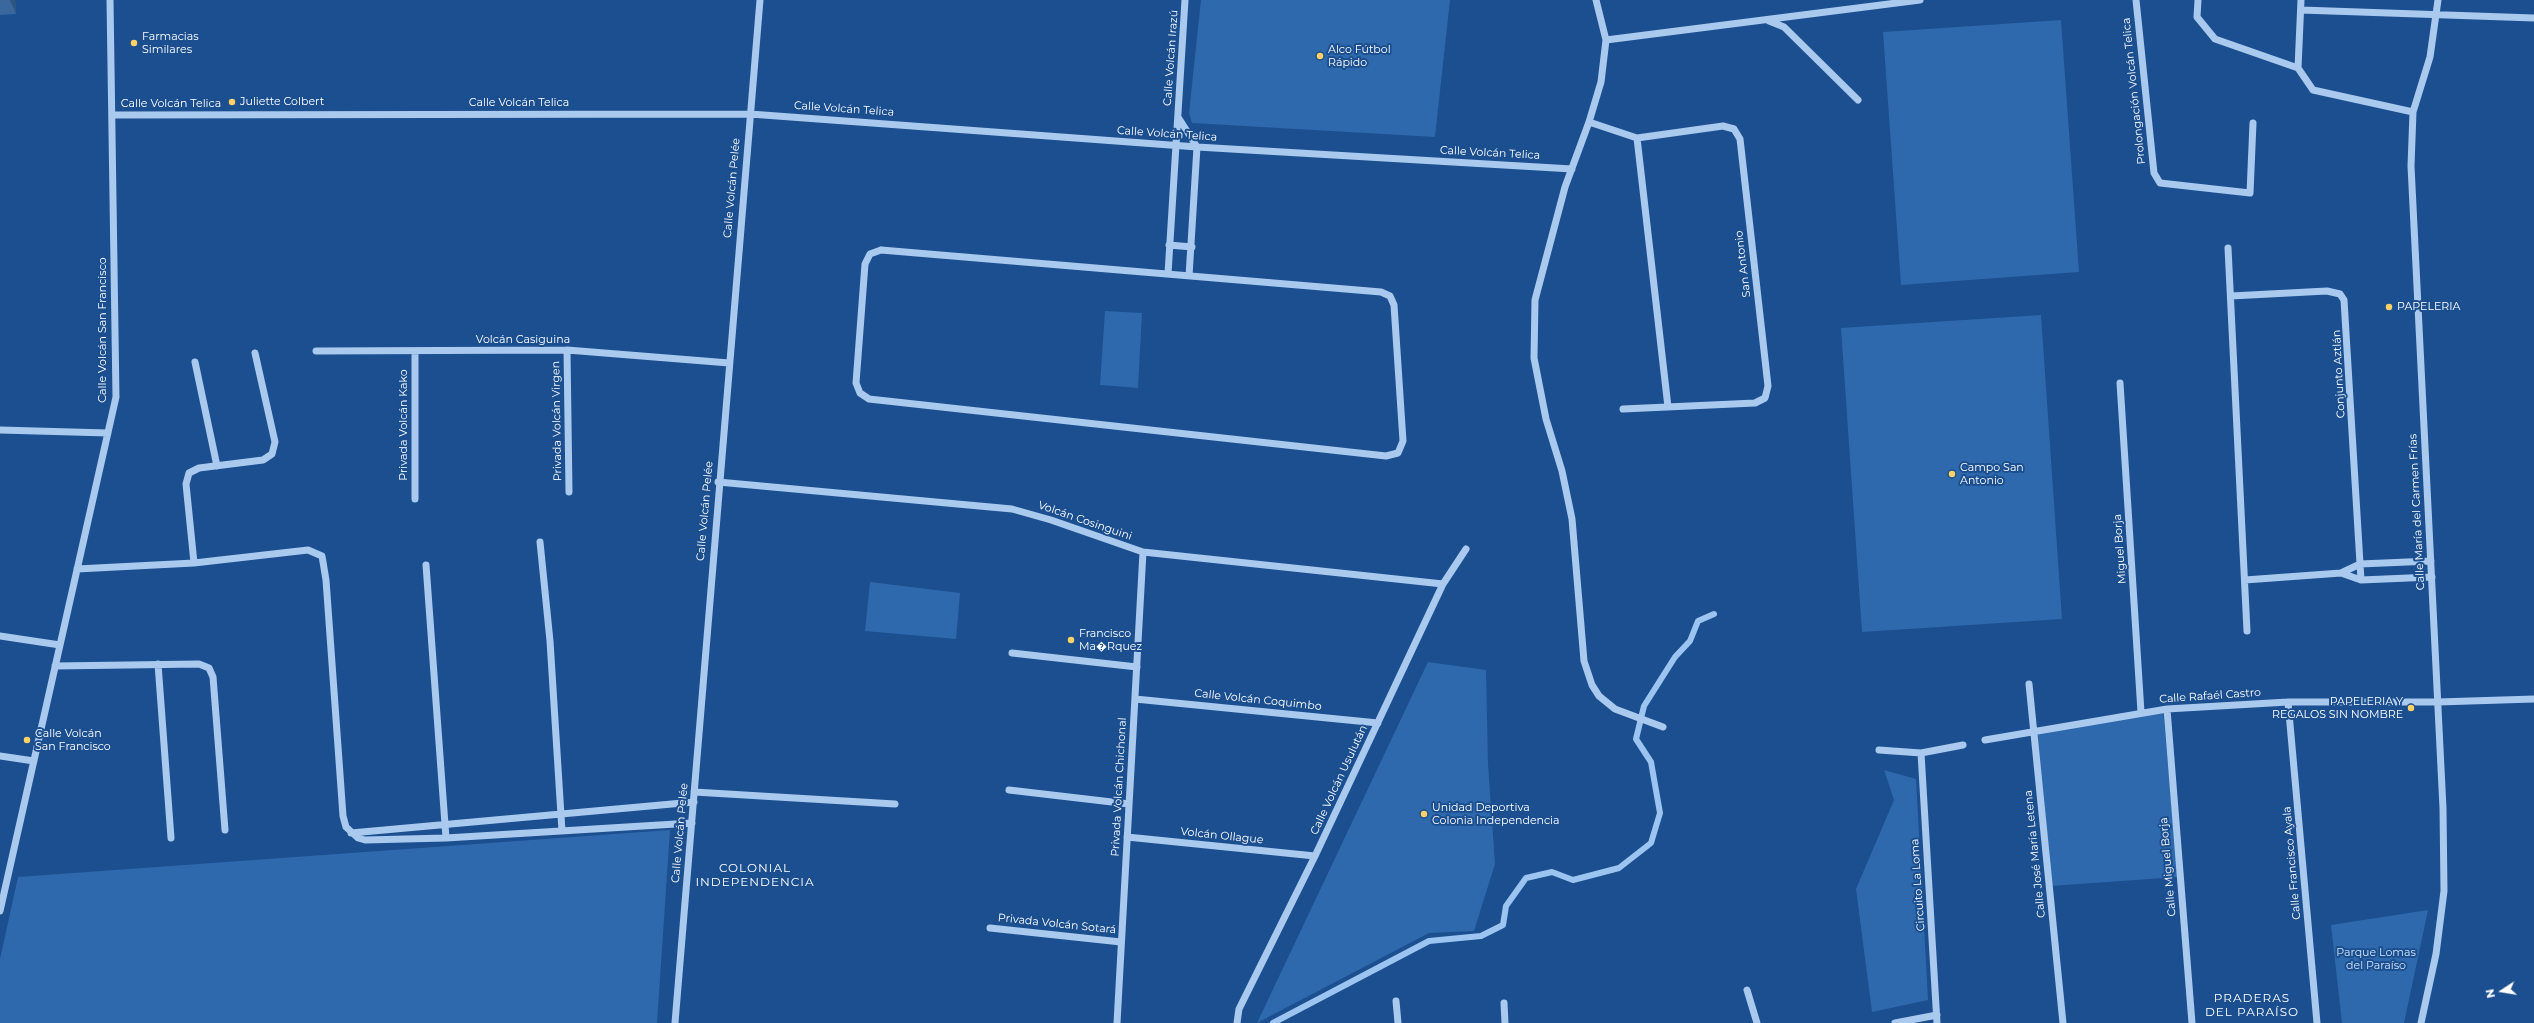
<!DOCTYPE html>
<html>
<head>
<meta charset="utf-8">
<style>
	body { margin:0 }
	#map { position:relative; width:2534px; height:1023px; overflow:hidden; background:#1b4f8f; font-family:Montserrat,sans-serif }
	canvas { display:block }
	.north { position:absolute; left:2482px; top:971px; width:40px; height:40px; -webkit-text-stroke:3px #1b4f8f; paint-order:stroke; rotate:258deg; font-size:11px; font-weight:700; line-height:16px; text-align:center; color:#fff }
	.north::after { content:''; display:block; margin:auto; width:14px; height:18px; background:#fff; clip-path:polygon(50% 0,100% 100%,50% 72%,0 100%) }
</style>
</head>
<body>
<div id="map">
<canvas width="2534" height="1023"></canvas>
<div class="north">N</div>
</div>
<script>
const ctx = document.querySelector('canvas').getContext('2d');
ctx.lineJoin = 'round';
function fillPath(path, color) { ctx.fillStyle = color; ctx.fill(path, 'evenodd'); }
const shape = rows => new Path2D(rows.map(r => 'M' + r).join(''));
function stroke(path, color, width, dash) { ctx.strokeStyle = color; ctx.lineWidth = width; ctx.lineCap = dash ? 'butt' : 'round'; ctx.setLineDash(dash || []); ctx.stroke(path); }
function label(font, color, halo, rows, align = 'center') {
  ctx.font = font + ' Montserrat,sans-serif'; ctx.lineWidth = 4; ctx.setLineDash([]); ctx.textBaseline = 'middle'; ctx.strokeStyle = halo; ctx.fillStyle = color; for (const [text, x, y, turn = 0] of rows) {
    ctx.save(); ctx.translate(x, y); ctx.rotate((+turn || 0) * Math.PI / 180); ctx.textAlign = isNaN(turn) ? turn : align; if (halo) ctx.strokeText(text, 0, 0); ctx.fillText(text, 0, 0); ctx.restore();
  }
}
fillPath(shape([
	[1201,0,1450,0,1435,137,1192,123,1189,113],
	[2061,20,2079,272,1901,285,1883,32],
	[1105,311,1142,313,1138,388,1100,385],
	[2041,315,2062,619,1862,632,1841,328],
	[870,582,960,593,956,639,865,631],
	[1428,662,1486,670,1488,764,1495,864,1474,931,1429,933,1257,1023],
	[2163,710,2178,877,2051,886,2037,735],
	[1884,770,1916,779,1928,1000,1872,1012,1856,889,1894,800],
	[670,830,657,1023,0,1023,0,959,18,877],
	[2428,910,2404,1023,2342,1023,2331,925]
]), '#2e69ad');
stroke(shape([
	[1273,1023,1429,941,1481,936,1503,925,1506,906,1526,878,1552,872,1573,880,1619,868,1651,843,1660,813,1651,762,1636,739,1644,706,1675,657,1690,641,1698,621,1714,614]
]), '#9cc4f0', 6);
stroke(shape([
	[1596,0,1606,40,1601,82,1589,122,1565,187,1535,300,1534,358,1546,419,1562,471,1572,519,1584,661,1592,685,1599,696,1615,709,1663,727],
	[2136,0,2154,173,2160,183,2250,193,2253,123],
	[2198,0,2197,17,2215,39,2298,68,2313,90,2413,112],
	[2301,10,2534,18],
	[1769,21,1784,27,1858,100],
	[1606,40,1920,0],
	[2298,68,2301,0],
	[112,115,750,114,1197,147,1572,169],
	[1178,117,1197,147,1189,276],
	[1589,122,1637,138,1723,126,1734,129,1740,139,1768,386,1765,398,1755,403,1623,409],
	[1637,138,1668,407],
	[1169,245,1192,247],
	[2228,248,2247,631],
	[881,250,1381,292,1390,296,1394,305,1403,441,1398,453,1386,456,869,399,860,393,856,383,865,264,870,254,881,250],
	[1168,274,1185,0],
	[2231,296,2327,291,2340,294,2344,300,2361,580],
	[567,350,569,492],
	[316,351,567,350,729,363],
	[195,362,217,466],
	[2120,383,2141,712],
	[0,430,108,433],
	[718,482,1012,509,1051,520,1143,552,1443,584],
	[415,499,415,351],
	[540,542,550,641,562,831],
	[194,563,186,484,189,473,199,468,263,460,272,454,275,442,255,353],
	[426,565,446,838],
	[77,569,194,563,308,550,322,556,326,580,343,816,346,827,358,838,365,840,446,838,692,823],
	[2341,573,2361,580,2432,577],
	[2245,580,2341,573,2360,564,2431,561],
	[0,636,60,645],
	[1012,653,1137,667],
	[158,664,171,838],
	[55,666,199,664,209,668,213,677,225,830],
	[2029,684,2063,1023],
	[1135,699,1378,723],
	[2288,702,2317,1023],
	[2167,709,2192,1023],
	[1985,740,2167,709,2288,702,2438,702,2534,699],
	[1879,750,1921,753,1963,745],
	[1921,753,1937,1023],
	[0,756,34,761],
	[1009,790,1129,804],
	[694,792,895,804],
	[351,833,694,802],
	[1127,837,1315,856],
	[0,911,116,397,110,0],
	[990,928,1121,942],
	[1747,990,1757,1023],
	[1396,1001,1398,1023],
	[1504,1003,1505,1023],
	[675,1023,760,0],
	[1117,1023,1143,552],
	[1237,1023,1239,1009,1315,856,1443,584,1466,549],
	[1895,1023,1937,1015],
	[2421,1023,2436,954,2444,891,2443,808,2411,166,2413,112,2430,57,2438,0]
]), '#a9c9ee', 7);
fillPath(shape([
	[0,0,15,0,16,14,0,15]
]), '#3a679d');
fillPath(shape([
	[10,0,15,0,16,14]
]), '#305480');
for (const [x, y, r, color] of [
	[134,43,4,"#ffd166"],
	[1320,56,4,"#ffd166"],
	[232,102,4,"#ffd166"],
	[2389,307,4,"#ffd166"],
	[1952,474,4,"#ffd166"],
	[1071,640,4,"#ffd166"],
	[2411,708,4,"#ffd166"],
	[27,740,4,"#ffd166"],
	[1424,814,4,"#ffd166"]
]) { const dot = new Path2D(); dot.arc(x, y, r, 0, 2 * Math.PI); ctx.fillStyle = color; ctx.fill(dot); stroke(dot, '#1b4f8f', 1.5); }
label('11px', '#fff', '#1b4f8f', [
	["Farmacias",142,37],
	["Similares",142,50],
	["Alco Fútbol",1328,50],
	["Rápido",1328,63],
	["Juliette Colbert",240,102],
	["PAPELERIA",2397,307],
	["Campo San",1960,468],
	["Antonio",1960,481],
	["Francisco",1079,634],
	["Ma�Rquez",1079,647],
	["PAPELERIA Y",2403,702,"right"],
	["REGALOS SIN NOMBRE",2403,715,"right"],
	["Calle Volcán",35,734],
	["San Francisco",35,747],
	["Unidad Deportiva",1432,808],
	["Colonia Independencia",1432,821]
], 'left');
label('11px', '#fff', '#1b4f8f', [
	["Calle Volcán Irazú",1171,58,-86],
	["Prolongación Volcán Telica",2134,91,-96],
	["Calle Volcán Telica",519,103],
	["Calle Volcán Telica",171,104],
	["Calle Volcán Telica",844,109,4],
	["Calle Volcán Telica",1167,134,4],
	["Calle Volcán Telica",1490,153,3],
	["Calle Volcán Pelée",732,188,-85],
	["San Antonio",1743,264,-97],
	["Calle Volcán San Francisco",103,330,-90],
	["Volcán Casiguina",523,340],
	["Conjunto Aztlán",2339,374,-93],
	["Privada Volcán Virgen",557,421,-91],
	["Privada Volcán Kako",404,425,-90],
	["Calle Volcán Pelée",705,511,-85],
	["Calle María del Carmen Frías",2417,512,-93],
	["Volcán Cosinguini",1085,521,19],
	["Miguel Borja",2120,549,-94],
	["Calle Rafaél Castro",2210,696,-4],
	["Calle Volcán Coquimbo",1258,700,6],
	["Calle Volcán Usulután",1339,780,-65],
	["Privada Volcán Chichonal",1119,787,-87],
	["Calle Volcán Pelée",680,833,-85],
	["Volcán Ollague",1222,836,6],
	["Calle José María Letena",2035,854,-96],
	["Calle Francisco Ayala",2292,863,-95],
	["Calle Miguel Borja",2168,867,-95],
	["Circuito La Loma",1918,885,-94],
	["Privada Volcán Sotará",1057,924,6]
]);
label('11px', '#cfe3fa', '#1b4f8f', [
	["Parque Lomas",2376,953],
	["del Paraíso",2376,966]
]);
ctx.letterSpacing = '1px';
label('12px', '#fff', '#1b4f8f', [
	["COLONIAL",755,868],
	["INDEPENDENCIA",755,882],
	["PRADERAS",2252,998],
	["DEL PARAÍSO",2252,1012]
]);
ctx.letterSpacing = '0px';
</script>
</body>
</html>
